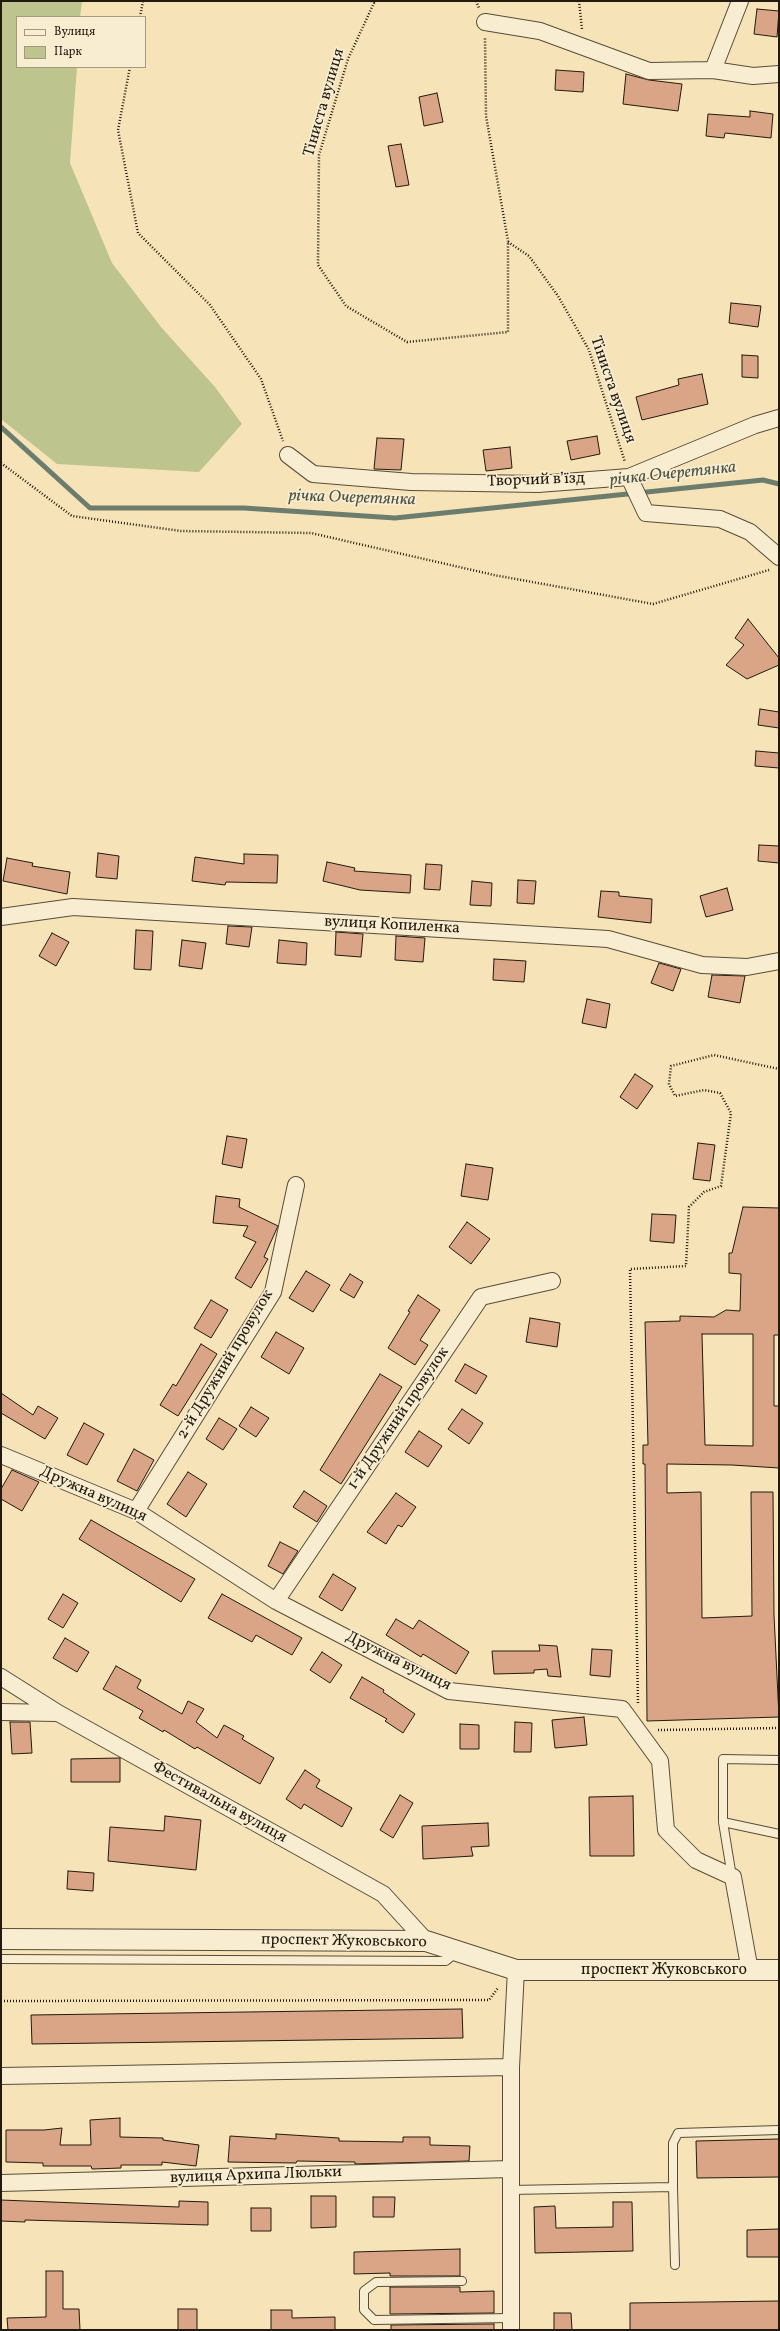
<!DOCTYPE html>
<html>
<head>
<meta charset="utf-8">
<style>
	body { margin:0 }
	#map { position:relative; width:780px; height:2331px; overflow:hidden; background:#f6e4b8; font-family:Vollkorn,serif }
	canvas { display:block }
	.frame { position:absolute; inset:0; border:2px solid #221a0f; pointer-events:none }
	.legend { position:absolute; left:16px; top:16px; width:130px; height:52px; box-sizing:border-box; background:#f9edd1; border:1px solid #a39983; margin:0; padding:5px 7px; list-style:none; font-size:12px; color:#221a0f }
	.legend li { display:flex; align-items:center; gap:8px; height:20px }
	.legend b { width:20px; border:1px solid #a39983 }
</style>
</head>
<body>
<div id="map">
<canvas width="780" height="2331"></canvas>
<div class="frame"></div>
<ul class="legend">
<li><b style="height:5px;background:#f9edd1"></b>Вулиця</li>
<li><b style="height:11px;background:#bdc48e"></b>Парк</li>
</ul>
</div>
<script>
const ctx = document.querySelector('canvas').getContext('2d');
ctx.lineJoin = 'round';
function fillPath(path, color) { ctx.fillStyle = color; ctx.fill(path, 'evenodd'); }
const shape = rows => new Path2D(rows.map(r => 'M' + r).join(''));
function stroke(path, color, width, dash) { ctx.strokeStyle = color; ctx.lineWidth = width; ctx.lineCap = dash ? 'butt' : 'round'; ctx.setLineDash(dash || []); ctx.stroke(path); }
function label(font, color, halo, rows, align = 'center') {
  ctx.font = font + ' Vollkorn,serif'; ctx.lineWidth = 3.5; ctx.setLineDash([]); ctx.textBaseline = 'middle'; ctx.strokeStyle = halo; ctx.fillStyle = color; for (const [text, x, y, turn = 0] of rows) {
    ctx.save(); ctx.translate(x, y); ctx.rotate((+turn || 0) * Math.PI / 180); ctx.textAlign = isNaN(turn) ? turn : align; if (halo) ctx.strokeText(text, 0, 0); ctx.fillText(text, 0, 0); ctx.restore();
  }
}
fillPath(shape([
	[1,1,82,1,80,17,17,17,17,67,77,67,70,163,112,263,161,327,215,387,242,424,199,472,57,464,1,419]
]), '#bdc48e');
stroke(shape([
	[1,427,90,508,244,508,395,518,763,480,779,484]
]), '#6c7d6e', 5);
const building = shape([
	[757,9,779,11,777,37,754,34,757,9],
	[556,70,584,72,583,92,555,90,556,70],
	[626,74,649,80,682,84,678,111,623,104,626,74],
	[437,93,443,122,424,126,419,97,437,93],
	[750,111,773,114,771,138,725,133,724,138,706,136,708,114,750,117,750,111],
	[401,144,409,185,396,187,388,146,401,144],
	[731,303,761,306,758,327,729,323,731,303],
	[742,355,758,356,758,378,742,377,742,355],
	[702,374,708,404,642,420,636,397,679,385,678,379,702,374],
	[597,436,600,454,571,460,567,441,597,436],
	[377,438,404,439,401,470,374,469,377,438],
	[510,447,512,468,486,471,483,450,510,447],
	[748,619,779,658,779,665,747,679,726,665,744,645,735,638,748,619],
	[760,709,779,712,779,728,758,725,760,709],
	[756,751,779,753,779,768,755,766,756,751],
	[759,845,779,846,779,863,758,861,759,845],
	[98,853,119,856,117,879,96,877,98,853],
	[244,854,278,855,277,883,226,882,225,885,192,881,195,857,244,864,244,854],
	[7,858,33,863,32,866,70,872,67,894,3,881,7,858],
	[327,862,355,868,354,871,411,875,410,893,360,890,323,881,327,862],
	[426,864,442,865,440,890,424,889,426,864],
	[518,880,536,881,534,904,517,903,518,880],
	[472,881,492,883,491,906,470,905,472,881],
	[727,888,733,910,706,917,700,896,727,888],
	[601,891,619,892,619,896,652,899,651,923,598,917,601,891],
	[228,926,252,927,249,947,226,944,228,926],
	[136,930,153,931,151,970,134,969,136,930],
	[336,932,363,934,361,957,335,955,336,932],
	[52,933,69,942,56,966,39,956,52,933],
	[396,936,425,938,423,962,395,960,396,936],
	[182,940,206,943,202,969,179,966,182,940],
	[279,940,307,943,306,965,277,963,279,940],
	[494,959,526,961,524,982,493,980,494,959],
	[659,963,681,969,673,991,651,983,659,963],
	[712,975,745,976,740,1003,708,997,712,975],
	[587,999,610,1004,606,1028,582,1023,587,999],
	[635,1074,653,1086,637,1109,620,1097,635,1074],
	[227,1136,247,1139,242,1168,222,1164,227,1136],
	[698,1143,715,1145,710,1181,693,1179,698,1143],
	[466,1164,493,1168,488,1200,461,1196,466,1164],
	[216,1196,240,1199,239,1207,278,1226,264,1257,268,1259,251,1288,235,1278,256,1242,243,1236,248,1226,213,1223,216,1196],
	[743,1207,779,1208,779,1335,774,1335,774,1406,779,1406,779,1468,732,1465,667,1464,667,1493,701,1492,702,1618,752,1616,751,1492,773,1492,774,1615,779,1717,647,1721,645,1464,643,1464,643,1445,648,1445,645,1322,680,1321,680,1316,714,1317,726,1310,740,1311,741,1274,729,1273,729,1253,732,1253,743,1207],
	[702,1334,753,1334,753,1446,705,1445,702,1334],
	[652,1214,676,1215,674,1243,650,1241,652,1214],
	[467,1222,490,1239,471,1264,449,1247,467,1222],
	[306,1271,330,1285,313,1312,289,1298,306,1271],
	[350,1274,363,1282,354,1298,340,1290,350,1274],
	[418,1295,440,1310,420,1340,428,1345,415,1365,388,1348,410,1312,408,1311,418,1295],
	[211,1300,228,1310,211,1338,194,1328,211,1300],
	[530,1318,560,1323,557,1347,526,1342,530,1318],
	[276,1332,304,1348,289,1374,261,1357,276,1332],
	[201,1344,217,1354,178,1416,160,1405,173,1384,176,1386,201,1344],
	[465,1364,487,1376,476,1394,455,1381,465,1364],
	[380,1374,402,1387,341,1484,320,1470,380,1374],
	[1,1393,33,1415,38,1406,58,1418,45,1439,1,1413,1,1393],
	[251,1407,269,1418,256,1437,239,1426,251,1407],
	[462,1409,483,1423,469,1444,448,1429,462,1409],
	[219,1418,237,1429,223,1450,206,1439,219,1418],
	[84,1423,104,1434,87,1465,67,1455,84,1423],
	[419,1431,442,1446,428,1467,405,1452,419,1431],
	[134,1449,154,1460,137,1491,117,1481,134,1449],
	[12,1470,39,1482,22,1511,1,1499,1,1489,12,1470],
	[188,1472,207,1484,186,1517,167,1504,188,1472],
	[304,1491,327,1506,317,1522,293,1507,304,1491],
	[396,1493,416,1507,402,1527,398,1525,386,1544,367,1532,396,1493],
	[91,1520,195,1579,181,1602,79,1539,91,1520],
	[280,1542,298,1551,283,1574,268,1566,280,1542],
	[333,1574,356,1588,342,1611,319,1597,333,1574],
	[63,1594,78,1603,63,1628,48,1619,63,1594],
	[222,1594,302,1638,292,1655,256,1635,252,1642,208,1618,222,1594],
	[396,1619,413,1629,419,1620,469,1652,456,1674,423,1654,421,1657,386,1635,396,1619],
	[65,1638,89,1652,77,1672,53,1658,65,1638],
	[539,1645,557,1646,561,1677,548,1676,547,1669,534,1670,534,1673,494,1674,492,1651,540,1651,539,1645],
	[592,1649,612,1650,610,1677,590,1675,592,1649],
	[322,1652,342,1665,330,1683,310,1670,322,1652],
	[116,1666,141,1680,137,1688,182,1714,188,1701,204,1709,196,1722,217,1738,224,1725,244,1736,242,1739,274,1758,260,1784,197,1747,195,1749,164,1730,163,1732,139,1718,143,1711,103,1689,116,1666],
	[362,1677,384,1690,383,1692,415,1714,403,1733,385,1721,387,1719,350,1698,362,1677],
	[584,1717,587,1745,555,1748,552,1720,584,1717],
	[10,1722,30,1722,32,1753,12,1754,10,1722],
	[515,1722,532,1723,531,1752,514,1752,515,1722],
	[460,1724,479,1725,479,1749,460,1749,460,1724],
	[120,1758,120,1782,71,1782,71,1759,120,1758],
	[305,1770,320,1780,316,1787,352,1808,342,1827,304,1804,301,1809,286,1799,305,1770],
	[400,1795,413,1803,393,1838,380,1830,400,1795],
	[633,1796,634,1856,590,1856,589,1797,633,1796],
	[165,1816,201,1820,196,1870,108,1861,110,1827,164,1831,165,1816],
	[488,1823,489,1846,471,1847,473,1856,423,1859,422,1826,488,1823],
	[68,1871,94,1873,93,1891,67,1889,68,1871],
	[462,2009,463,2038,32,2044,31,2015,462,2009],
	[120,2118,120,2137,163,2138,163,2140,199,2145,196,2166,162,2162,162,2165,121,2165,121,2168,92,2169,91,2166,43,2166,43,2163,6,2162,6,2130,44,2130,62,2128,60,2145,91,2145,90,2120,120,2118],
	[276,2134,339,2138,339,2141,403,2142,403,2137,430,2137,430,2145,470,2146,469,2161,355,2164,355,2162,297,2161,296,2163,228,2162,230,2136,276,2139,276,2134],
	[779,2139,779,2177,697,2178,696,2141,779,2139],
	[311,2196,336,2196,336,2227,311,2228,311,2196],
	[373,2197,395,2197,394,2217,373,2217,373,2197],
	[1,2200,179,2207,179,2201,208,2202,208,2225,25,2220,25,2222,1,2221,1,2200],
	[613,2202,632,2202,633,2251,535,2253,534,2207,555,2206,556,2228,613,2227,613,2202],
	[251,2208,271,2208,271,2231,251,2231,251,2208],
	[779,2229,779,2257,747,2257,747,2230,779,2229],
	[460,2249,460,2276,390,2276,390,2273,354,2274,354,2252,460,2249],
	[46,2271,63,2271,63,2309,79,2309,80,2330,8,2330,7,2318,46,2317,46,2271],
	[390,2287,460,2287,460,2292,494,2291,494,2313,390,2314,390,2287],
	[779,2301,779,2330,630,2330,630,2303,779,2301],
	[178,2309,197,2309,197,2330,178,2330,178,2309],
	[271,2310,292,2310,292,2318,335,2317,335,2330,271,2330,271,2310],
	[554,2313,571,2313,572,2330,554,2330,554,2313],
	[494,2324,494,2330,391,2330,391,2325,494,2324]
]);
fillPath(building, '#daa486');
stroke(building, '#221a0f', 1);
const service = shape([
	[723,1822,779,1834],
	[732,1877,723,1822,723,1759,779,1760],
	[1,1959,446,1961,457,1952],
	[673,2187,673,2143,678,2133,779,2130],
	[510,2190,673,2187,675,2265],
	[462,2281,376,2282,364,2291,364,2310,374,2320,511,2318]
]);
const minor = shape([
	[485,22,540,31,649,71,713,70,753,76,779,74],
	[713,70,740,1],
	[288,455,313,474,411,482,538,484,629,477,755,425,779,418],
	[629,477,646,513,720,519,750,532,779,557],
	[1,917,73,907,608,939,702,965,747,967,779,961],
	[1,1455,136,1511,276,1601,449,1691,622,1709,660,1761,666,1830,696,1860,733,1877,750,1971],
	[136,1511,273,1292,296,1185],
	[276,1601,481,1297,552,1281],
	[1,1677,58,1713,383,1894,426,1941],
	[1,1712,57,1713],
	[1,2076,511,2067],
	[1,2183,510,2169],
	[511,2330,511,2067,516,1970]
]);
const tertiary = shape([
	[1,1939,426,1941,516,1970,779,1970]
]);
stroke(service, '#574c39', 10);
stroke(minor, '#574c39', 18);
stroke(tertiary, '#574c39', 22);
stroke(shape([
	[371,1,374,3,348,59,319,155,318,265,346,306,407,342,508,332,508,241,486,116,485,38],
	[476,1,479,8],
	[579,1,582,29],
	[140,17,143,1],
	[130,67,118,130,138,233,210,305,261,379,283,441],
	[508,242,529,256,558,296,589,350,625,462],
	[1,463,72,516,181,531,311,533,494,575,653,604,769,570],
	[638,1703,630,1269,686,1266,689,1207,704,1192,721,1186,731,1113,720,1093,704,1090,675,1096,669,1084,671,1066,714,1055,779,1069],
	[658,1730,779,1728],
	[1,2001,489,2000,498,1988]
]), '#221a0f', 2.5, [1, 2]);
stroke(service, '#f9edd1', 8);
stroke(minor, '#f9edd1', 16);
stroke(tertiary, '#f9edd1', 20);
label('16px', '#221a0f', '#f9edd1', [
	["Тіниста вулиця",325,103,-74],
	["Тіниста вулиця",612,390,71],
	["Творчий в’їзд",536,481,-2],
	["вулиця Копиленка",392,926,3],
	["2-й Дружний провулок",226,1365,-59],
	["1-й Дружний провулок",399,1419,-56],
	["Дружна вулиця",93,1495,24],
	["Дружна вулиця",398,1662,26],
	["Фестивальна вулиця",219,1803,29],
	["проспект Жуковського",344,1942,1],
	["проспект Жуковського",664,1971],
	["вулиця Архипа Люльки",256,2176,-2]
]);
label('italic 17px', '#4d5447', '#f9edd1', [
	["річка Очеретянка",673,475,-6],
	["річка Очеретянка",352,499,2]
]);
</script>
</body>
</html>
